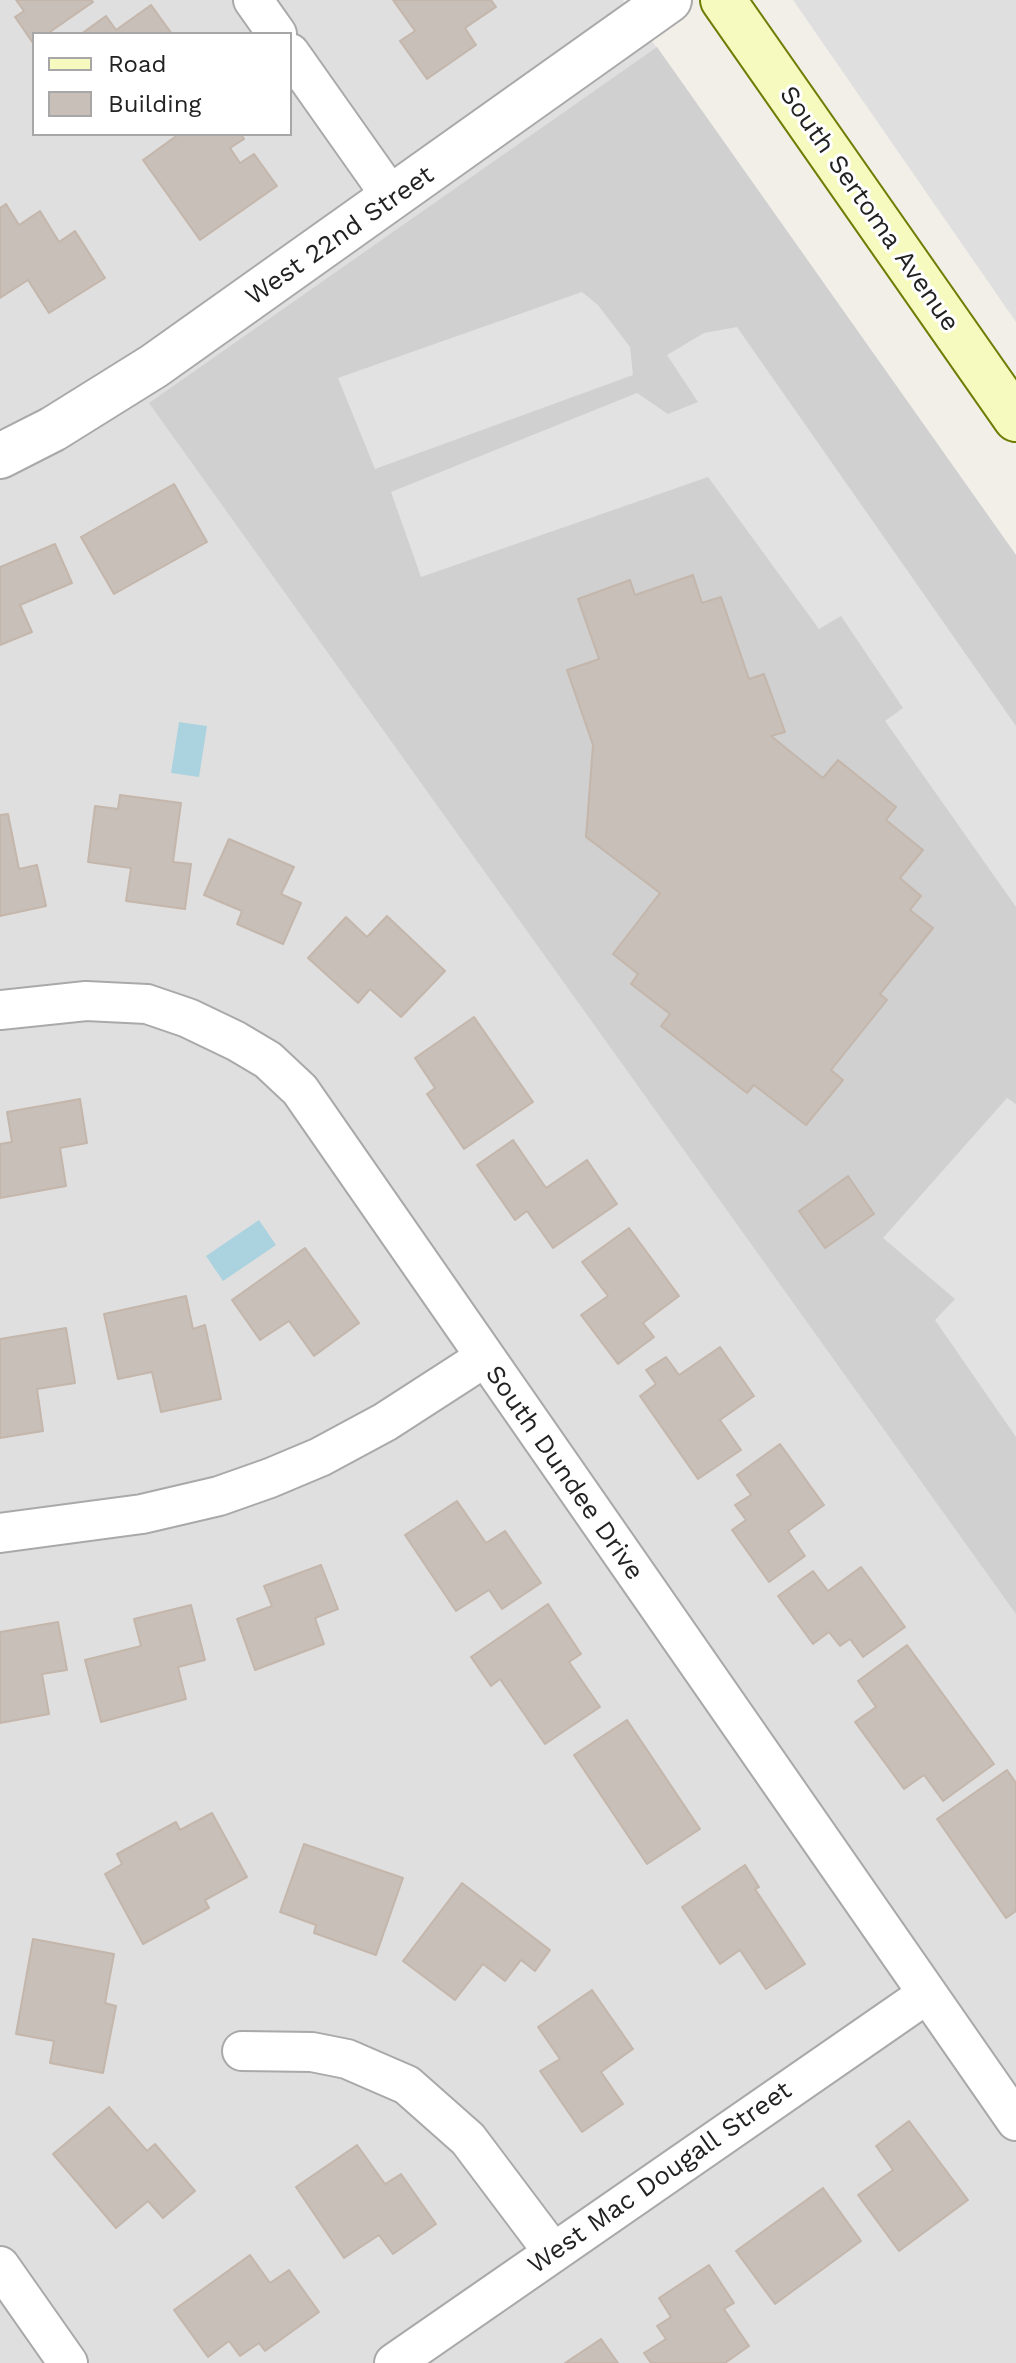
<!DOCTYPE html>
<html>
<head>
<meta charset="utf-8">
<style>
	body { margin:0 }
	#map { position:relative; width:1016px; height:2363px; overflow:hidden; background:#f2efe9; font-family:"Work Sans",sans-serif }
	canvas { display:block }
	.legend { position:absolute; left:32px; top:32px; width:260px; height:104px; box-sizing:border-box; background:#fff; border:2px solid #a7a7a7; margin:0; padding:10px 14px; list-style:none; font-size:24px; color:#222 }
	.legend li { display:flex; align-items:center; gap:16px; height:40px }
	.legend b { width:40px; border:2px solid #a7a7a7 }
</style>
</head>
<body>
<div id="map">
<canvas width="1016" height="2363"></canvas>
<ul class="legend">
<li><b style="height:10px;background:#f7fabf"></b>Road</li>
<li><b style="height:22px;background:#c7bfb8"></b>Building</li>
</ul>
</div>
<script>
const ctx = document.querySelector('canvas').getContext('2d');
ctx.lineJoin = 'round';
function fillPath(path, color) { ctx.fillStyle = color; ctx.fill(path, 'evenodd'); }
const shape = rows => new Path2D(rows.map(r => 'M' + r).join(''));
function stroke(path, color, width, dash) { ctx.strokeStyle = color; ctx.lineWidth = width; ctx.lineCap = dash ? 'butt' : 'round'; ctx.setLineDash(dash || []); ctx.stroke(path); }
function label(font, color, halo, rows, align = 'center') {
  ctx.font = font + ' "Work Sans",sans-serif'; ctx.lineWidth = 6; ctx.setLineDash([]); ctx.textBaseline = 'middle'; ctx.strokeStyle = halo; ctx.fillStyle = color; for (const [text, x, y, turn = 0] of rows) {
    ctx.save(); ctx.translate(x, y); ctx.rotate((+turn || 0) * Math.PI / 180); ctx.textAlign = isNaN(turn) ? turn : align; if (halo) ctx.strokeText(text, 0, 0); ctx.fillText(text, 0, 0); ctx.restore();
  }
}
fillPath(shape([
	[0,0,623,0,1016,555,1016,2363,0,2363],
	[34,34,290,34,290,134,34,134],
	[793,0,1016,0,1016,322]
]), '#e0dfdf');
fillPath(shape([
	[657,47,1016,555,1016,1614,149,403]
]), '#d0d0d0');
fillPath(shape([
	[582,292,598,305,630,347,633,375,375,469,338,378],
	[737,327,1016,726,1016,907,885,721,903,708,841,616,819,629,708,477,421,577,391,492,637,393,668,414,698,402,667,355,704,333],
	[1007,1098,1016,1104,1016,1437,935,1320,955,1299,883,1238]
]), '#e2e2e2');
fillPath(shape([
	[179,722,207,726,199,777,171,773],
	[259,1220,276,1245,223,1281,206,1256]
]), '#aad3df');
const building = shape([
	[16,0,91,0,93,2,47,34,34,34,33,43,15,17,24,11,16,0],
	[393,0,491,0,496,7,465,28,476,45,427,79,400,41,415,31,393,0],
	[151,5,172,34,81,34,106,16,116,30,151,5],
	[179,134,241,134,244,139,230,148,240,163,254,154,277,186,200,240,143,160,179,134],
	[6,204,19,225,40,211,59,242,75,231,105,278,49,313,28,280,0,298,0,208,6,204],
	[174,484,207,542,114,594,81,537,174,484],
	[55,544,72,583,20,605,32,632,0,645,0,567,55,544],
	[693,575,702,603,721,597,749,679,764,674,785,732,771,736,823,778,838,760,896,807,886,820,923,850,900,878,921,896,910,910,933,928,880,994,887,1000,831,1070,843,1080,806,1125,754,1085,747,1093,661,1026,670,1014,631,984,638,974,613,954,660,893,586,837,593,745,567,670,599,659,578,599,630,580,635,595,693,575],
	[120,795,181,803,173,862,191,864,185,909,126,901,131,868,88,862,95,806,118,809,120,795],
	[8,814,19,869,37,865,46,906,0,916,0,815,8,814],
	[229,839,294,867,281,894,301,903,283,944,237,924,242,911,204,895,229,839],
	[387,916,445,971,401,1017,370,989,358,1003,308,958,346,917,367,937,387,916],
	[474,1017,533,1102,464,1149,427,1094,435,1088,415,1058,474,1017],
	[80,1099,87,1143,60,1148,66,1186,0,1198,0,1144,12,1142,7,1112,80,1099],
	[513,1140,546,1188,587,1160,617,1204,553,1248,527,1211,515,1220,477,1165,513,1140],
	[848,1176,874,1214,825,1248,799,1211,848,1176],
	[629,1228,679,1296,643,1323,654,1337,618,1364,581,1315,608,1296,582,1262,629,1228],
	[305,1248,359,1323,314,1356,289,1321,260,1340,232,1300,305,1248],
	[186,1296,193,1329,205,1325,221,1399,161,1412,152,1372,118,1379,104,1314,186,1296],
	[66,1328,75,1383,37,1389,43,1431,0,1438,0,1339,66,1328],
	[720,1347,754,1396,720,1420,741,1450,698,1479,640,1396,656,1384,646,1370,666,1357,679,1375,720,1347],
	[780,1444,824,1505,788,1531,805,1556,769,1582,732,1530,746,1520,735,1505,751,1495,737,1475,780,1444],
	[457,1501,486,1543,505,1531,541,1583,502,1609,489,1590,456,1611,405,1535,457,1501],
	[321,1565,338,1609,315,1618,324,1644,255,1670,237,1619,272,1606,264,1586,321,1565],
	[861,1567,905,1627,863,1657,850,1639,840,1646,829,1632,813,1644,778,1596,813,1571,828,1591,861,1567],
	[548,1604,581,1654,569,1662,600,1707,545,1744,500,1679,491,1686,471,1657,548,1604],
	[191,1605,205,1660,178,1667,186,1699,101,1722,85,1660,141,1646,134,1619,191,1605],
	[58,1622,67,1670,42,1674,49,1714,0,1723,0,1632,58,1622],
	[907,1645,994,1764,943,1801,924,1775,904,1789,855,1722,876,1707,858,1681,907,1645],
	[627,1720,700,1829,647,1864,574,1755,627,1720],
	[1007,1770,1016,1783,1016,1911,1006,1918,937,1819,1007,1770],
	[212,1813,247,1877,205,1900,209,1908,143,1944,105,1874,122,1864,117,1854,176,1822,180,1830,212,1813],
	[304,1844,403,1878,376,1955,314,1933,316,1925,280,1912,304,1844],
	[745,1865,759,1887,755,1889,805,1964,766,1989,740,1950,720,1964,682,1907,745,1865],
	[462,1883,550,1950,535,1971,521,1960,505,1981,483,1964,455,2000,403,1961,462,1883],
	[33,1939,114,1954,105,2003,116,2006,103,2073,50,2063,54,2041,16,2034,33,1939],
	[592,1990,633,2049,601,2072,623,2104,582,2132,540,2071,560,2059,538,2027,592,1990],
	[109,2107,147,2151,155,2144,195,2191,163,2218,148,2201,116,2228,53,2154,109,2107],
	[909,2121,968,2200,899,2251,858,2195,893,2170,876,2146,909,2121],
	[357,2145,385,2184,401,2174,436,2224,393,2254,379,2235,344,2258,296,2187,357,2145],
	[823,2188,861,2241,775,2304,736,2251,823,2188],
	[250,2255,270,2283,289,2270,319,2312,265,2351,259,2343,240,2356,229,2341,208,2357,174,2310,250,2255],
	[709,2265,734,2303,724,2309,749,2346,725,2363,651,2363,644,2353,666,2339,657,2326,671,2317,659,2298,709,2265],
	[601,2339,618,2363,565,2363,601,2339]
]);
fillPath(building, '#c7bfb8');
stroke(building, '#c4b6ab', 2);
const minor = shape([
	[253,0,277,34],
	[290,53,393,199],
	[0,1010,86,1001,147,1004,188,1018,236,1041,268,1060,300,1090,1016,2121],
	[0,1533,142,1514,219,1496,270,1478,320,1457,385,1422,484,1358],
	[242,2051,312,2052,347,2059,407,2085,468,2139,553,2252],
	[0,2266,68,2363],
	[394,2363,927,1994]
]);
const tertiary = shape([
	[0,456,53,429,154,366,669,0]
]);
const secondary = shape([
	[723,0,1016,419]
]);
stroke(minor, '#a9a9a9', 42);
stroke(tertiary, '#a9a9a9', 48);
stroke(secondary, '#707d05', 48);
stroke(minor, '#fff', 38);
stroke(tertiary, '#fff', 44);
stroke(secondary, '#f7fabf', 44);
label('26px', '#222', '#fff', [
	["South Sertoma Avenue",869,209,55],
	["West 22nd Street",340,236,-35],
	["South Dundee Drive",564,1473,55],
	["West Mac Dougall Street",660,2178,-35]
]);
</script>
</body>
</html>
